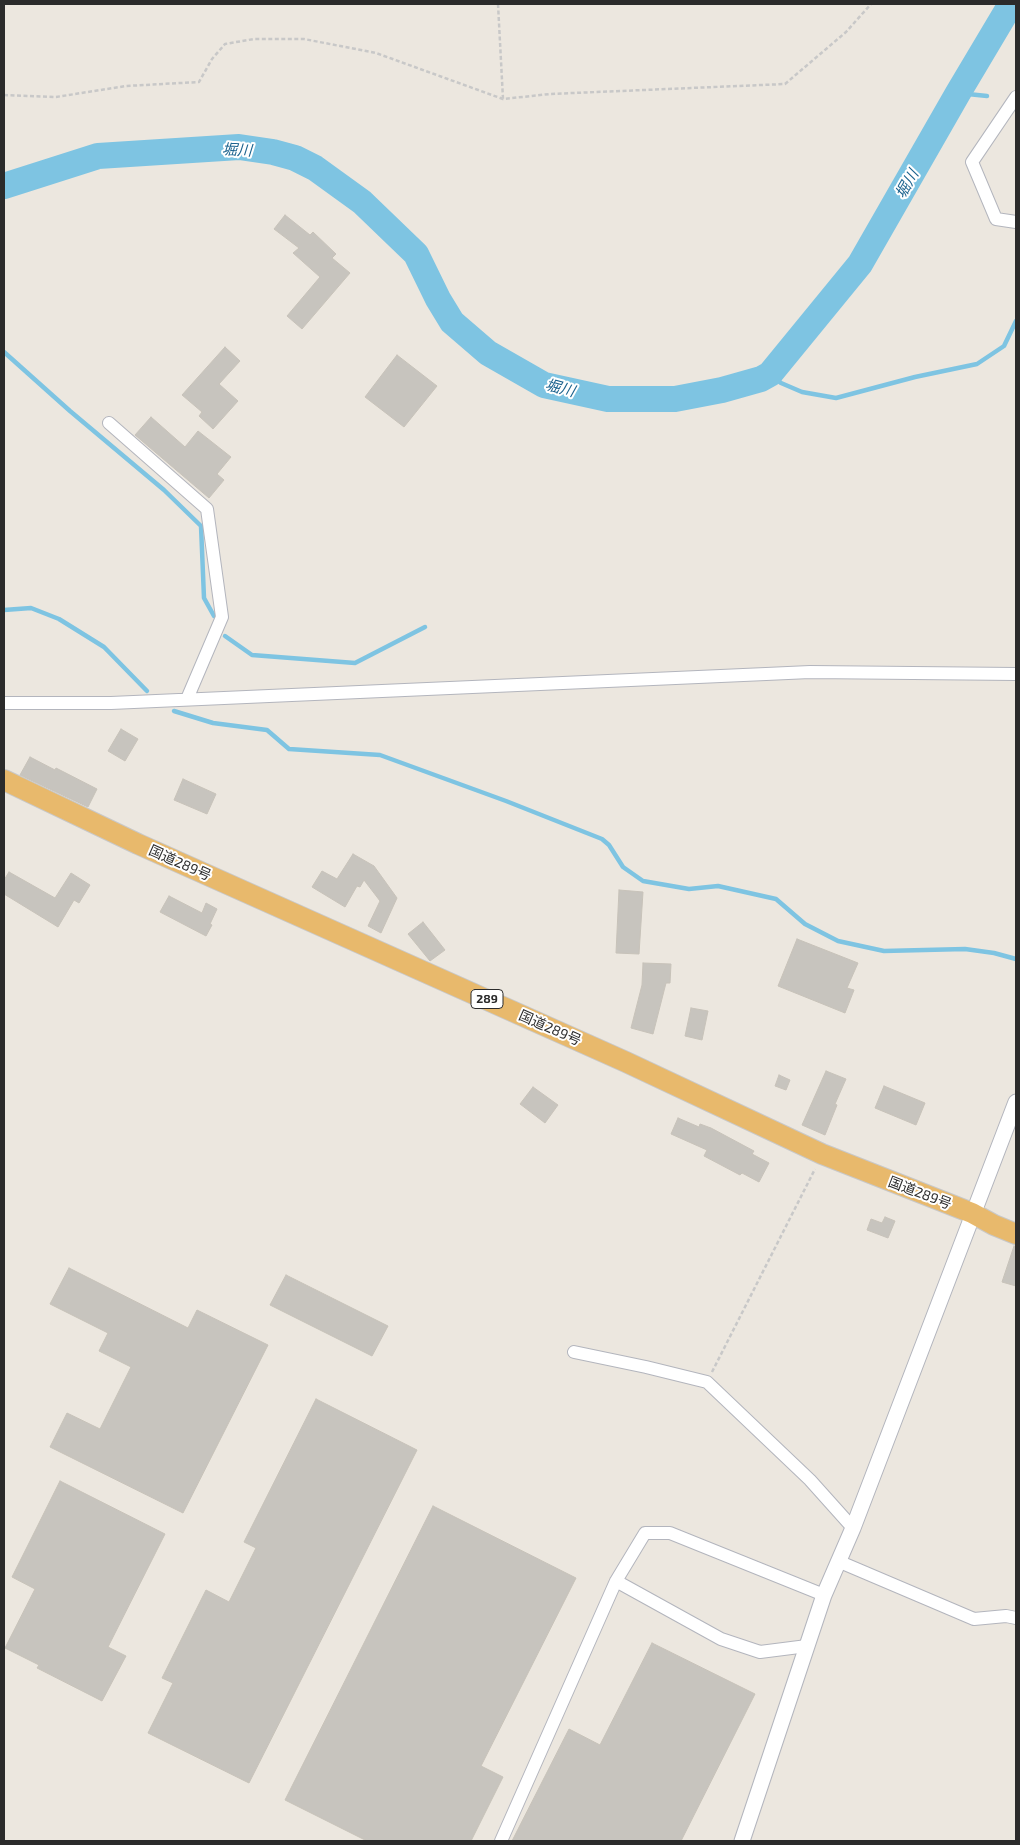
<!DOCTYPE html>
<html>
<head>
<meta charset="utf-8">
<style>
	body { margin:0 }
	#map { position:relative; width:1020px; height:1845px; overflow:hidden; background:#ece7df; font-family:"Exo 2",sans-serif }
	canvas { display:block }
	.frame { position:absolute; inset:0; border:5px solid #2b2b2b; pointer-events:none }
</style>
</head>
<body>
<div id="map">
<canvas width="1020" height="1845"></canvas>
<div class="frame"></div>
</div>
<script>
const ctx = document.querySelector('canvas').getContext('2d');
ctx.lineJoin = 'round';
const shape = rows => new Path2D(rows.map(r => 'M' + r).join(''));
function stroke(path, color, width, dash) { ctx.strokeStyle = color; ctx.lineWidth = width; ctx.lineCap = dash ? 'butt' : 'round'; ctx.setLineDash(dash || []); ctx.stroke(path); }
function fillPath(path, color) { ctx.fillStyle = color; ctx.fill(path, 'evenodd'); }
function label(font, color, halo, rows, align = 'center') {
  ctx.font = font + ' "Exo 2","Noto Sans JP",sans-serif'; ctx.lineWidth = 4; ctx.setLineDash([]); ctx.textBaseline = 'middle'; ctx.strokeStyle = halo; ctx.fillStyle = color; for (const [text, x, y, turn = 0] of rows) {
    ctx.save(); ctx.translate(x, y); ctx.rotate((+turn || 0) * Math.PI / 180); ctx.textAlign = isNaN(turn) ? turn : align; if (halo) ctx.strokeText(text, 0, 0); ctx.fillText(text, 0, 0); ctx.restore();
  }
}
stroke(shape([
	[958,93,987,96],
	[4,352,70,411,164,490,201,526,204,598,214,616],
	[770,374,781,383,802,392,836,398,915,377,977,364,1004,346,1016,321],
	[4,610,31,608,59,619,104,647,147,691],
	[225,636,252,655,355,663,425,627],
	[174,711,213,723,267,730,289,749,380,755,506,801,602,839,609,845,623,867,643,881,689,889,718,886,776,899,805,924,838,941,884,951,965,949,994,953,1016,959]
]), '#7ec4e2', 4.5);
stroke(shape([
	[4,186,98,156,239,147,273,152,295,158,315,168,362,202,416,254,438,299,452,322,488,353,544,385,608,399,675,399,722,390,761,379,770,374,860,264,958,93,1011,4]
]), '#7ec4e2', 26);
const building = shape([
	[285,215,310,235,313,232,336,254,332,258,350,273,302,329,287,316,320,277,293,253,299,248,274,229,285,215],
	[225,347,240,361,219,384,238,401,213,429,199,416,202,412,182,395,225,347],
	[397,355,437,386,404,427,365,397,397,355],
	[151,417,185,447,198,431,231,457,217,474,224,480,209,498,135,435,151,417],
	[121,729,138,739,125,761,108,751,121,729],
	[30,757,55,770,56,768,97,789,88,807,20,775,30,757],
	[183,779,216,794,207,814,174,800,183,779],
	[353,854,374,866,397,898,381,933,368,926,380,901,364,880,360,887,357,886,345,907,312,887,322,871,337,879,353,854],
	[9,872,55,898,71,873,90,885,79,903,74,900,58,927,4,894,4,880,9,872],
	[619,890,643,892,639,954,616,953,619,890],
	[169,896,202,913,206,903,217,909,210,924,212,925,206,936,160,912,169,896],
	[423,922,445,950,430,961,408,934,423,922],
	[797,939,858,963,847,988,854,990,845,1013,778,986,797,939],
	[643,963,671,964,670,983,666,983,653,1034,631,1028,642,985,643,963],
	[691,1008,708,1011,702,1040,685,1036,691,1008],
	[826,1071,846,1079,835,1104,837,1105,825,1135,802,1125,826,1071],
	[779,1075,790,1080,786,1090,775,1086,779,1075],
	[884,1086,925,1103,916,1125,875,1108,884,1086],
	[533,1087,558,1105,545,1123,520,1104,533,1087],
	[678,1118,699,1127,700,1124,711,1128,754,1151,752,1154,769,1163,759,1182,742,1173,740,1175,704,1156,707,1150,671,1134,678,1118],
	[885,1217,895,1221,888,1238,867,1230,871,1219,882,1223,885,1217],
	[1014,1246,1016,1247,1016,1286,1002,1282,1014,1246],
	[69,1268,188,1328,197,1310,268,1345,183,1513,50,1447,67,1413,100,1429,131,1367,99,1351,108,1333,50,1304,69,1268],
	[286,1275,388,1326,372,1356,270,1305,286,1275],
	[316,1399,417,1450,249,1783,148,1733,173,1683,162,1678,206,1590,229,1602,256,1548,244,1542,316,1399],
	[60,1481,165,1534,108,1647,126,1656,102,1701,37,1668,39,1665,5,1648,35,1589,12,1577,60,1481],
	[433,1506,576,1578,481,1766,503,1777,471,1841,367,1841,285,1800,433,1506],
	[652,1643,755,1694,681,1841,512,1841,569,1729,600,1745,652,1643]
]);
fillPath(building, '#c7c4be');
stroke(building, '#c7c2b9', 1);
const minor = shape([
	[1016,97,972,162,996,219,1016,222],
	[109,423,207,509,222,617,187,699],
	[4,703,111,703,766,674,810,672,1016,674],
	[574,1352,646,1367,707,1382,810,1480,853,1528],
	[840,1562,974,1619,1006,1616,1016,1618],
	[616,1581,721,1639,760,1652,807,1646],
	[501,1841,616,1581,645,1533,670,1533,824,1595]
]);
const tertiary = shape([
	[742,1841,824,1595,853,1528,1016,1102]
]);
const trunk = shape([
	[4,780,138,844,626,1062,822,1154,972,1213,994,1225,1016,1234]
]);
stroke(minor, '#b3b5bd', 14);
stroke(tertiary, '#b3b5bd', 17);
stroke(trunk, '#c8c8c8', 22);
stroke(shape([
	[498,4,503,99],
	[4,95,56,97,126,86,199,82,212,59,225,44,254,39,304,39,376,53,503,99,550,94,785,84,846,32,871,4],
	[712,1372,815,1169]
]), '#c8c8c8', 2.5, [4, 2.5]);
stroke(minor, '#fff', 12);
stroke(tertiary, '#fff', 15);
stroke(trunk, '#e8b96c', 20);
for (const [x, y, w] of [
	[487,999,32]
]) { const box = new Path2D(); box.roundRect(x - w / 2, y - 9.5, w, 19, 4); ctx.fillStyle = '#fff'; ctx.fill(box); stroke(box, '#2b2b2b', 1); }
label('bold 12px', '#2b2b2b', null, [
	["289",487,999]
]);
label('14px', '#2b2b2b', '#fff', [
	["国道289号",180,863,24],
	["国道289号",550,1028,24],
	["国道289号",920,1193,21]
]);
label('italic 15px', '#1c638e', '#fff', [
	["堀川",237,150,3],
	["堀川",907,184,-60],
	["堀川",560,388,15]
]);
</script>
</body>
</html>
